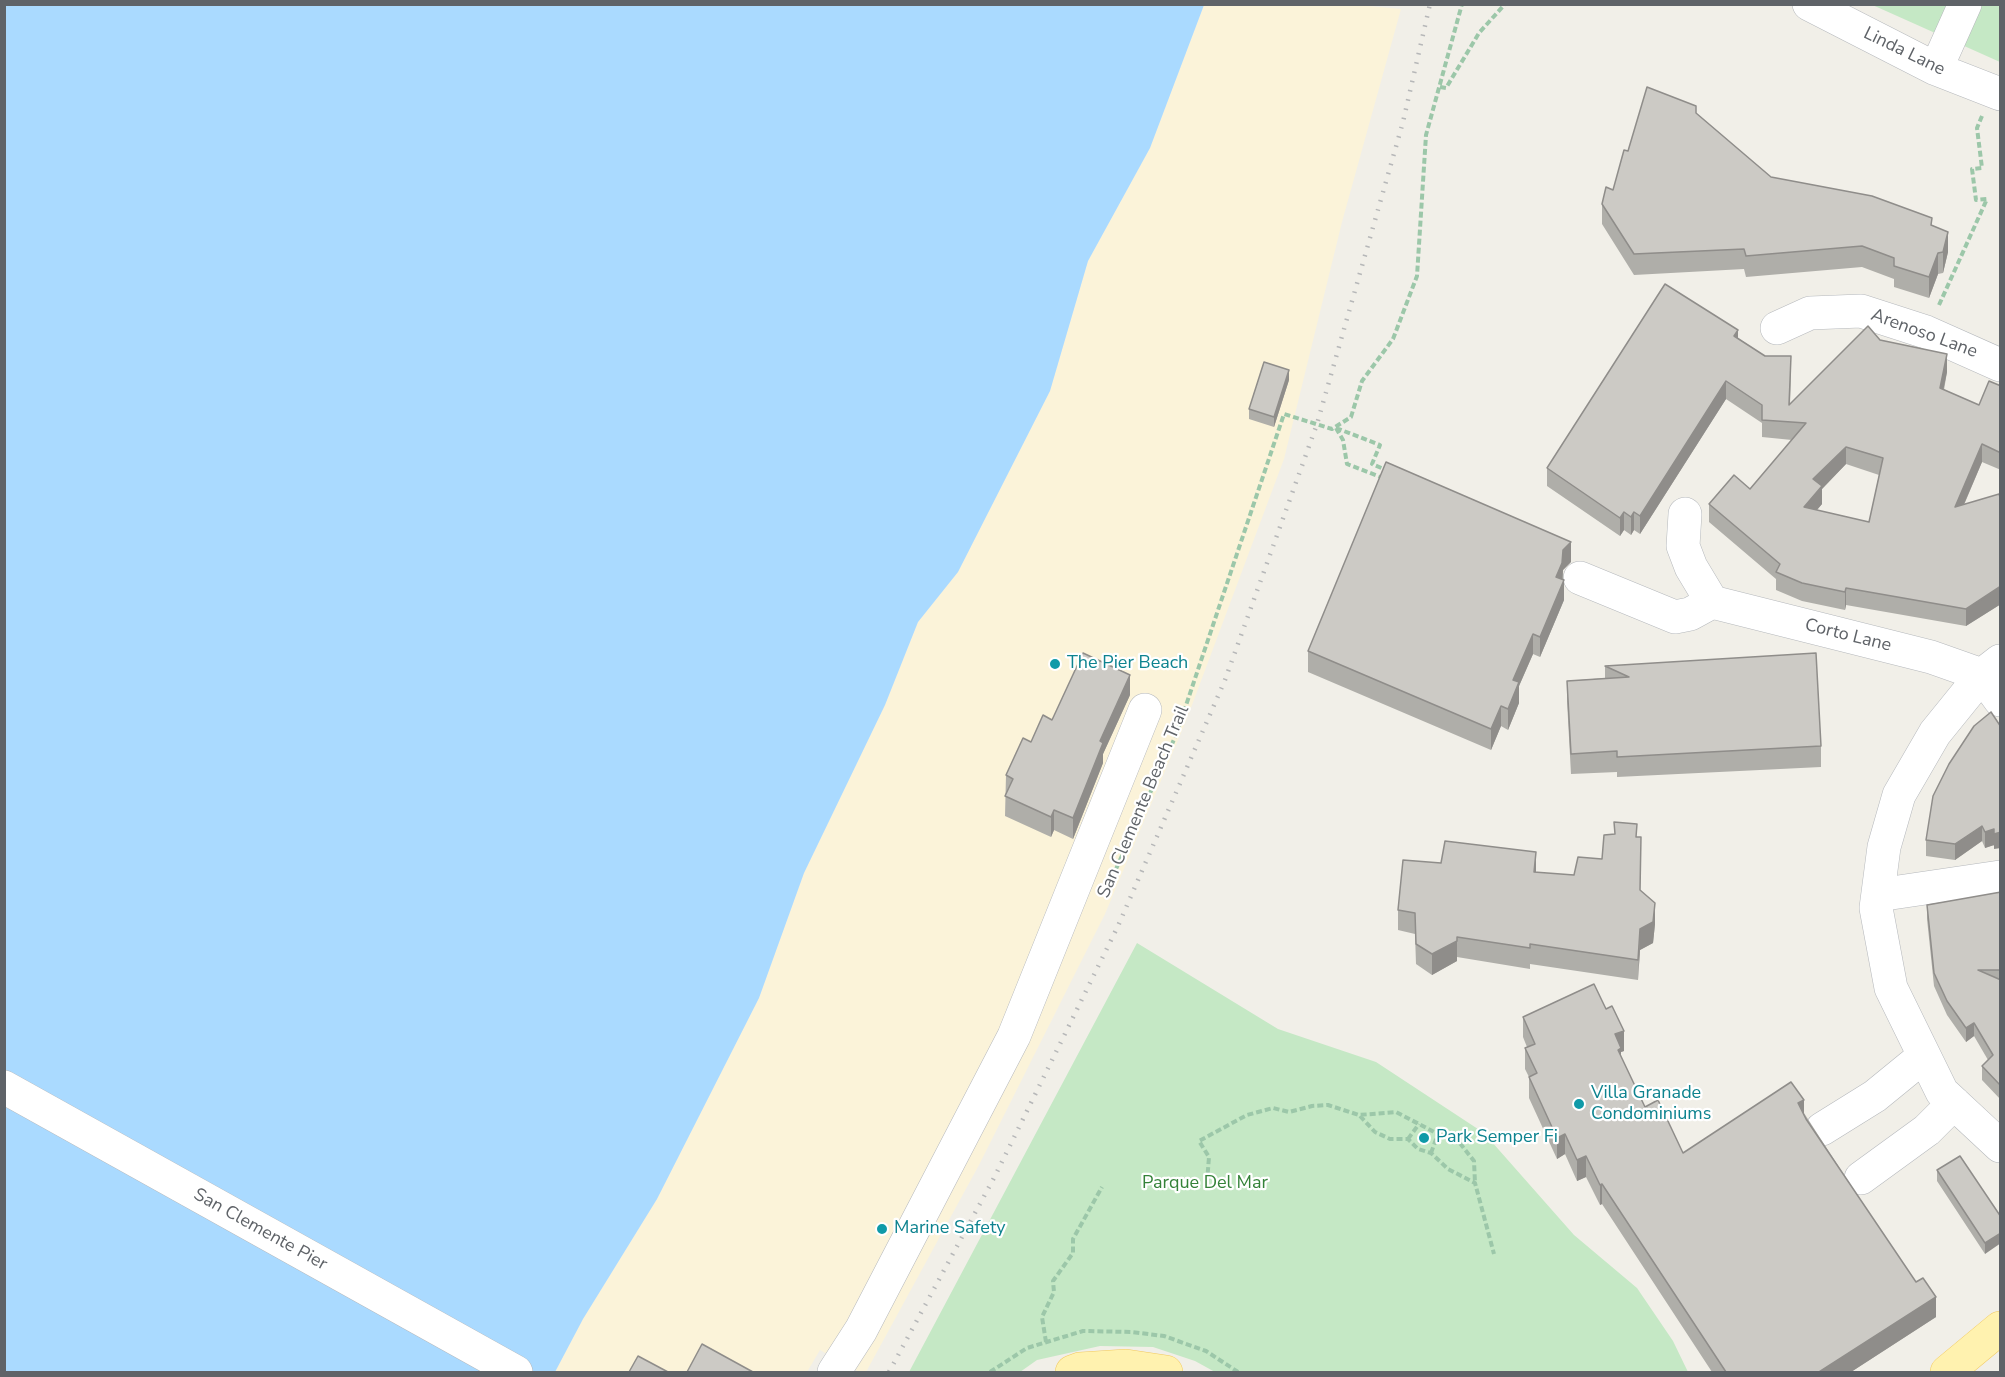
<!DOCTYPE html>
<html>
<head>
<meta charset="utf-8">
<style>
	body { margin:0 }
	#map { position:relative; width:2005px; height:1377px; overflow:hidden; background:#f1efe8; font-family:"Nunito Sans",sans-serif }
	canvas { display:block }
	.frame { position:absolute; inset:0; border:6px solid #5f6368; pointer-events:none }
</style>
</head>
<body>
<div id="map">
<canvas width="2005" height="1377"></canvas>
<div class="frame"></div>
</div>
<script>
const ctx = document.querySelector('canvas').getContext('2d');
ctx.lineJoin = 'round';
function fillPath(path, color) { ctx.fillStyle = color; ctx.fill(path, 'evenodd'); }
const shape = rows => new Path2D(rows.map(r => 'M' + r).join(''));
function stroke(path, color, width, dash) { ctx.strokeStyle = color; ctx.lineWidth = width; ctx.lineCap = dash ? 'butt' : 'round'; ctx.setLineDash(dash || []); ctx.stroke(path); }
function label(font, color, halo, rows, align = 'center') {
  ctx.font = font + ' "Nunito Sans",sans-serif'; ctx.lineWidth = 4.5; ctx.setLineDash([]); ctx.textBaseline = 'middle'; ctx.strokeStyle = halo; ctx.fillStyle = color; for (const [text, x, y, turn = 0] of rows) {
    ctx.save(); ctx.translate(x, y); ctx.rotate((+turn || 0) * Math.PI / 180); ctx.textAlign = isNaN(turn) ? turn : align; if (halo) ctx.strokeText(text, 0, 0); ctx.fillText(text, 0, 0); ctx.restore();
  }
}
fillPath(shape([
	[1872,5,2000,5,2000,62,1877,7],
	[1137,943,1278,1029,1376,1062,1484,1133,1574,1235,1637,1288,1673,1341,1688,1372,1215,1372,1195,1361,1153,1347,1100,1346,1037,1360,1020,1372,909,1372]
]), '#c5e8c5');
fillPath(shape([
	[1348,4,1401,9,1342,222,1284,459,1186,721,1105,914,979,1165,866,1372,859,1372,820,1350,807,1372,555,1372,583,1319,657,1199,759,998,804,873,885,705,918,622,958,572,1050,391,1088,261,1150,148,1204,5]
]), '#fbf3d9');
fillPath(shape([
	[5,5,1204,5,1150,148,1088,261,1050,391,958,572,918,622,885,705,804,873,759,998,657,1199,583,1319,555,1372,5,1372]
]), '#aadaff');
const minor = shape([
	[1809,4,1936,69,2000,94],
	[1936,69,1965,4],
	[1777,328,1810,313,1861,311,1926,332,2000,365],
	[1685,514,1683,546,1691,567,1712,602],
	[1580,578,1675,617,1690,614,1712,602],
	[1712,602,1931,657,1982,675],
	[2000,661,1982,675,1935,733,1899,795,1884,847,1876,908,1891,988,1942,1092,2000,1146],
	[1982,675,2000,700],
	[1878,895,2000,877],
	[4,1087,516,1372],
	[1822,1129,1875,1096,1924,1056],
	[1861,1178,1927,1130,1954,1103],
	[834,1372,861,1330,1014,1036,1145,710]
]);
const major = shape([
	[1072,1372,1080,1369,1126,1366,1166,1372],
	[1947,1372,2000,1328]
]);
stroke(minor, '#b5b8bc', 34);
stroke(major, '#f2c960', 34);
stroke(shape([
	[1440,87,1446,88,1479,33,1505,4],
	[1939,305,1987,199,1976,200,1972,169,1982,168,1977,128,1982,116],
	[1336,428,1380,445,1372,464,1386,470],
	[1336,428,1343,440,1347,464,1383,478],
	[1116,869,1176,735,1284,414,1332,429,1351,417,1362,381,1393,339,1417,276,1426,135,1462,4],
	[1360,1116,1375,1132,1390,1139,1408,1139,1418,1149,1431,1153,1448,1169,1475,1183,1494,1254],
	[1408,1139,1419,1124],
	[1431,1153,1438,1134],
	[1207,1182,1209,1157,1199,1141,1247,1115,1273,1108,1289,1112,1312,1106,1328,1105,1359,1115,1396,1112,1438,1134,1455,1137,1474,1161,1475,1183],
	[1046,1342,1042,1317,1054,1292,1053,1281,1073,1253,1073,1239,1102,1187],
	[990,1372,1027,1348,1083,1331,1132,1332,1164,1336,1206,1351,1238,1372]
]), '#9cc7a9', 4, [6, 3]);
stroke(minor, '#fff', 33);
stroke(major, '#fff2af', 33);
stroke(shape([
	[889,1372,995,1176,1118,926,1225,680,1317,424,1403,122,1430,4]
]), '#b6b7b8', 4.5, [1.5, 8]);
fillPath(shape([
	[1696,113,1771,177,1932,225,1948,252,1943,273,1938,274,1929,298,1894,287,1894,279,1862,267,1746,277,1744,269,1634,275,1602,224,1602,204,1613,190,1628,151],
	[1738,338,1791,374,1790,405,1880,340,1947,372,1944,390,1979,405,2001,386,2001,470,1982,462,1964,505,2001,500,2001,604,1966,626,1846,605,1845,610,1802,601,1776,590,1776,579,1709,522,1709,504,1750,489,1792,440,1762,437,1762,423,1726,399,1640,534,1634,530,1631,535,1624,530,1620,536,1547,486,1547,468],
	[1846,464,1879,475,1869,522,1817,510,1822,504,1822,489],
	[1289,380,1274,427,1249,419,1249,409],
	[1571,562,1563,570,1564,600,1540,657,1533,654,1519,686,1519,703,1508,730,1501,726,1491,750,1308,672,1308,651],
	[1605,666,1821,746,1821,767,1617,777,1617,772,1571,774,1567,701,1567,681,1605,678],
	[1130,695,1103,754,1103,763,1073,839,1054,830,1051,837,1005,816,1006,775,1031,742,1052,720],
	[2001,727,1994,849,1994,845,1985,848,1982,841,1955,860,1926,856,1926,840],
	[1637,837,1641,858,1640,891,1655,924,1653,943,1640,950,1638,980,1530,964,1530,969,1457,957,1457,961,1432,975,1416,964,1415,934,1398,930,1398,910,1536,873,1574,875,1602,859],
	[2001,892,2001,1100,1982,1080,1982,1066,1988,1060,1974,1036,1966,1042,1947,1015,1934,986,1927,919,1927,905],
	[1523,1017,1624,1051,1621,1052,1621,1057,1645,1107,1683,1153,1804,1113,1936,1317,1851,1372,1712,1372,1602,1204,1600,1205,1586,1177,1577,1181,1565,1154,1557,1159,1529,1098,1529,1077,1525,1069,1525,1048,1527,1047,1523,1037],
	[1937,1170,2001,1217,1985,1254,1937,1181]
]), '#afaea9');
fillPath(shape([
	[1948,232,1948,252,1943,273,1943,252],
	[1938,253,1938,274,1929,298,1929,277],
	[1738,330,1738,347,1734,336],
	[1947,354,1947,372,1940,406,1940,388],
	[1289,370,1289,380,1274,427,1274,417],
	[1726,381,1726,399,1640,534,1640,516],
	[1982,444,1982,462,1955,525,1955,507],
	[1846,447,1846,464,1822,489,1822,504,1804,525,1804,507,1813,479],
	[1624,512,1624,530,1620,536,1620,518],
	[1634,512,1634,530,1631,535,1631,517],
	[1571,542,1571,562,1563,570,1562,583,1556,577,1563,550],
	[1564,580,1564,600,1540,657,1540,637],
	[2001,586,2001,604,1966,626,1966,609],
	[1846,588,1846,605,1845,610,1845,592],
	[1533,634,1533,654,1519,686,1519,703,1508,730,1508,709,1513,680],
	[1130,675,1130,695,1103,754,1103,763,1073,839,1073,818,1100,741],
	[1501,706,1501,726,1491,750,1491,729],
	[1054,810,1054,830,1051,837,1051,817],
	[1982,826,1982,841,1955,860,1955,844],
	[1994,829,1994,845,1985,848,1985,832],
	[2001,832,2001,848,1994,849,1994,834],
	[1536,852,1536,872,1534,893,1534,872],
	[1655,903,1655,924,1653,943,1640,950,1638,980,1640,929],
	[1457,941,1457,961,1432,975,1432,954],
	[1974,1023,1974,1036,1966,1042,1966,1028],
	[1624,1031,1624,1051,1621,1052,1621,1069,1615,1034],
	[1804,1100,1804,1120,1798,1103],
	[1565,1134,1565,1154,1557,1159,1557,1138],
	[1586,1156,1586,1177,1577,1181,1577,1160],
	[1602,1184,1602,1204,1600,1205,1600,1185],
	[2001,1233,2001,1243,1985,1254,1985,1243],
	[1936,1297,1936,1317,1851,1372,1819,1372]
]), '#8f8d8a');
const building = shape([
	[1647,87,1696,106,1696,113,1771,177,1872,196,1932,218,1931,225,1948,232,1943,252,1938,253,1929,277,1894,266,1894,258,1862,246,1746,256,1744,249,1634,254,1602,204,1606,187,1613,190,1624,150,1628,151,1647,87],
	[1665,284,1738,330,1734,336,1765,356,1791,356,1789,405,1868,326,1880,340,1947,354,1940,388,1979,405,1989,381,2001,386,2001,453,1982,444,1955,507,1999,494,2001,500,2001,586,1966,609,1846,588,1845,592,1802,583,1776,572,1780,564,1709,504,1734,475,1750,489,1806,423,1762,420,1762,405,1726,381,1640,516,1634,512,1631,517,1624,512,1620,518,1547,468,1665,284],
	[1846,447,1883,458,1869,522,1804,507,1822,486,1813,479,1846,447],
	[1264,362,1289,370,1274,417,1249,409,1264,362],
	[1386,462,1571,542,1563,550,1562,563,1556,577,1564,580,1540,637,1533,634,1513,680,1519,682,1508,709,1501,706,1491,729,1308,651,1386,462],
	[1083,653,1130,675,1100,741,1103,743,1073,818,1054,810,1051,817,1005,796,1013,779,1006,775,1023,738,1031,742,1043,715,1052,720,1083,653],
	[1816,653,1821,746,1617,757,1617,751,1571,754,1567,681,1629,677,1605,666,1816,653],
	[1991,712,2001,727,2001,832,1994,834,1994,829,1985,832,1982,826,1955,844,1926,840,1933,796,1949,764,1974,726,1991,712],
	[1614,822,1637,824,1636,837,1641,837,1640,890,1655,903,1653,922,1640,929,1638,960,1530,944,1530,948,1457,937,1457,941,1432,954,1416,944,1415,913,1398,910,1403,860,1441,863,1445,841,1536,852,1534,872,1574,875,1578,857,1602,859,1604,835,1615,834,1614,822],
	[2001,892,2001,970,1978,970,2001,980,2001,1086,1982,1066,1993,1055,1974,1023,1966,1028,1947,1001,1934,973,1927,905,2001,892],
	[1594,984,1606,1009,1612,1006,1624,1031,1615,1034,1621,1048,1618,1050,1645,1107,1658,1100,1683,1153,1791,1082,1804,1100,1798,1103,1806,1119,1916,1282,1923,1278,1936,1297,1819,1372,1726,1372,1602,1184,1600,1185,1586,1156,1577,1160,1565,1134,1557,1138,1529,1077,1537,1073,1525,1048,1535,1044,1523,1017,1594,984],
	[1960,1156,2001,1217,2001,1233,1985,1243,1937,1170,1960,1156],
	[702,1344,753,1372,687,1372,702,1344],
	[638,1356,668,1372,629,1372,638,1356]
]);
fillPath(building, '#cccac5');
stroke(building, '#8f8d8a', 1.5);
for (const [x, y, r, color] of [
	[1055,664,6,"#0f9aa8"],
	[1579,1104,6,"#0f9aa8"],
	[1424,1138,6,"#0f9aa8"],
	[882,1229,6,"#0f9aa8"]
]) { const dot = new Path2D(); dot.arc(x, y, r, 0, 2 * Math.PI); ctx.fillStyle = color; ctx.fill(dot); stroke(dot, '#fff', 2); }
label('18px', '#5f6368', '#fff', [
	["Linda Lane",1904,52,26],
	["Arenoso Lane",1924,334,20],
	["Corto Lane",1848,636,14],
	["San Clemente Beach Trail",1144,802,-67],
	["San Clemente Pier",260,1230,29]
]);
label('18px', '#0d838f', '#fff', [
	["The Pier Beach",1067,664],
	["Villa Granade",1591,1094],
	["Condominiums",1591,1115],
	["Park Semper Fi",1436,1138],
	["Marine Safety",894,1229]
], 'left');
label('18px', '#348238', '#fff', [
	["Parque Del Mar",1205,1184]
]);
</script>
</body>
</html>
